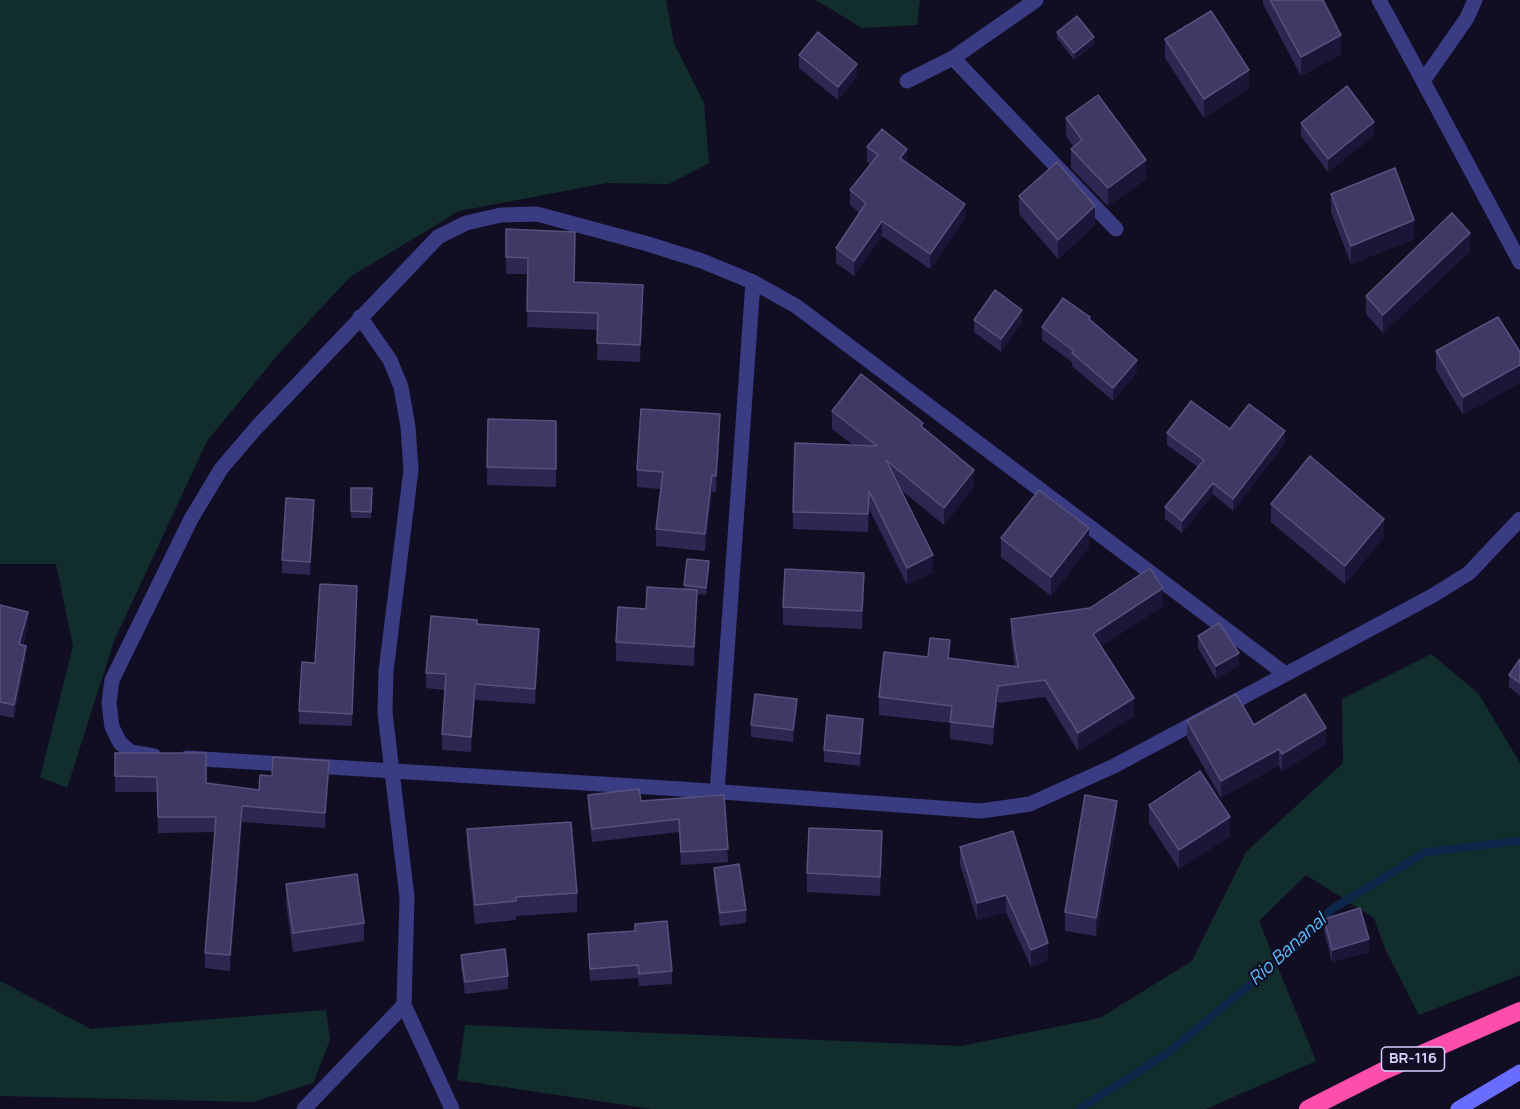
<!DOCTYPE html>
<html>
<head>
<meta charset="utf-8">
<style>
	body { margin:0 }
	canvas { display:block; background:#110e24 }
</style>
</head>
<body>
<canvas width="1520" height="1109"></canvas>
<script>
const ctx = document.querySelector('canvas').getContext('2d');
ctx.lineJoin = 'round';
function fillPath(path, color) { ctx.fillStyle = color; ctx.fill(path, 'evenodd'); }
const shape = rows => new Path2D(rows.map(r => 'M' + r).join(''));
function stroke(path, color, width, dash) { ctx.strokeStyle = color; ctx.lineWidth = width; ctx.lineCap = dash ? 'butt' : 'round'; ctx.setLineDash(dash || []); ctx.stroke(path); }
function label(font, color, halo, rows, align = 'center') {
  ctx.font = font + ' Manrope,sans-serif'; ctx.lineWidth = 4.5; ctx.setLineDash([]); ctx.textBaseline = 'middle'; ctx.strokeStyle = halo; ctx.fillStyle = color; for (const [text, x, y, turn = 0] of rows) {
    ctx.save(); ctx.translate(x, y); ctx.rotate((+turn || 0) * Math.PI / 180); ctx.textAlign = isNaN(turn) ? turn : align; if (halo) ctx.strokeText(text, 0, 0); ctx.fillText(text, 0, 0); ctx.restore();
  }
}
fillPath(shape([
	[0,0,666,0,674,44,704,103,709,163,669,184,607,183,459,211,350,277,280,352,207,441,114,641,67,788,40,777,73,646,56,564,0,564],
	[816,0,920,0,917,25,862,28],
	[1431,654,1478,693,1520,763,1520,975,1419,1015,1386,951,1374,918,1306,875,1259,921,1316,1061,1206,1109,652,1109,457,1080,465,1025,961,1046,1100,1018,1192,961,1246,852,1343,763,1342,699],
	[0,981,91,1029,326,1010,330,1040,313,1083,253,1102,0,1096]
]), '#112e2c');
stroke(shape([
	[1079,1109,1168,1053,1295,947,1332,909,1426,852,1520,841]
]), '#0d274a', 8);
stroke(shape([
	[1379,0,1423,81],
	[1475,0,1467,18,1423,81,1520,262],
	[953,58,1116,229],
	[907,81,953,58,1036,0],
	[360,317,390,360,401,387,408,427,411,470,386,671,385,713,407,897,404,1005,452,1109],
	[154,756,131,752,120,743,112,727,109,703,112,680,191,519,221,469,256,428,438,237,466,223,501,215,537,214,648,244,702,261,753,282,796,306,1284,673],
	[187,758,681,789,981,811,1030,804,1114,766,1432,596,1469,573,1520,519],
	[717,793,753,282],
	[304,1109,404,1005]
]), '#393b83', 15);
stroke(shape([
	[1458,1109,1520,1072]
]), '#696dff', 15);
stroke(shape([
	[1308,1109,1383,1071,1520,1011]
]), '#ff4dac', 18);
fillPath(shape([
	[1263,0,1323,0,1341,54,1301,76,1263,4],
	[1057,32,1094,44,1074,60,1057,38],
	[1165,39,1249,88,1204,118,1165,58],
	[799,55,857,76,838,100,799,68],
	[1066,118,1146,179,1108,206,1071,168,1071,149,1074,147,1066,136],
	[1301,123,1374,135,1328,172,1301,136],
	[867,147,907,162,965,219,930,269,882,236,854,276,836,263,836,248,860,213,850,205,850,190,870,164,867,162],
	[1331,194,1414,239,1351,264,1331,212],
	[1019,196,1095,225,1058,259,1019,214],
	[575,248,574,282,643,301,640,362,597,360,598,330,527,327,528,274,506,274,506,257],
	[1470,251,1383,333,1366,314,1366,296],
	[1498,317,1463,415,1436,370,1436,351],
	[974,320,1022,322,1001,352,974,332],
	[1042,327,1137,372,1113,401,1072,366,1072,362,1042,340],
	[832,411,923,428,974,487,944,525,901,490,933,572,907,585,869,509,868,532,793,529,793,512,853,445,832,429],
	[488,419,556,421,556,487,487,485],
	[1230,429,1285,443,1233,511,1213,494,1182,533,1165,519,1165,507,1198,467,1167,445,1167,433],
	[720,431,716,492,712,492,705,551,656,546,656,529,661,489,637,487,637,470],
	[351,488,372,488,371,518,351,518],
	[1271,504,1384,537,1345,584,1271,522],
	[314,513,310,575,282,573,282,560],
	[1001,538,1089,547,1051,596,1001,557],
	[709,568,706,595,697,594,694,666,616,661,616,642,646,609,684,589,684,585],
	[357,586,352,726,299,724,299,711,315,663],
	[864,592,862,629,783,625,783,607],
	[0,605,28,625,23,645,26,658,14,718,0,715],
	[1163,606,1101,646,1134,716,1078,751,1045,697,998,703,993,745,950,739,950,723,879,715,879,697,928,657,950,658,1015,667,1011,636,1011,619],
	[477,624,539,644,535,704,475,700,471,752,442,750,442,734,445,690,426,688,426,673],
	[1198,636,1239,665,1216,679,1198,648],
	[1520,659,1520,696,1509,687,1509,675],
	[797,711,793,742,751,737,751,725],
	[1187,721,1254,725,1326,744,1282,771,1279,765,1221,798,1187,738],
	[863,732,860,766,824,762,824,750],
	[115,753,206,783,259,790,272,776,329,776,325,828,242,822,230,971,205,968,205,953,215,832,158,833,157,792,115,792],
	[588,795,641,801,724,795,728,862,681,865,679,832,592,842,588,808],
	[1149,805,1230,836,1179,869,1149,823],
	[1117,820,1096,936,1065,931,1065,912],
	[467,829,577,893,577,912,516,916,516,920,475,924,467,848],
	[1013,831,1048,960,1031,967,1006,912,977,920,960,864,960,847],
	[882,850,880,896,807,892,807,873],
	[714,868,746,910,746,923,720,926,714,880],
	[286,884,364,923,364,941,293,952,286,903],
	[1324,919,1369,952,1332,962,1324,931],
	[635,924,672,971,672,984,639,986,638,978,590,981,588,934,635,931],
	[461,955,508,976,508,989,465,994,461,968]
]), '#2e2752');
fillPath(shape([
	[1341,35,1341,54,1301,76,1301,57],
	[1094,37,1094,44,1074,60,1074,53],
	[857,64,857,76,838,100,838,87],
	[1249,70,1249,88,1204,118,1204,99],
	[1374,122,1374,135,1328,172,1328,159],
	[907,149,907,164,900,158],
	[1146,160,1146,179,1108,206,1108,188],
	[965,204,965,219,930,269,930,254],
	[1095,206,1095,225,1058,259,1058,240],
	[1414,220,1414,239,1351,264,1351,246],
	[882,221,882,236,854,276,854,261],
	[1470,233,1470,251,1383,333,1383,315],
	[643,285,643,301,640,362,640,345],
	[1022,310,1022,322,1001,352,1001,339],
	[1137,360,1137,372,1113,401,1113,388],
	[1520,365,1520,383,1463,415,1463,397],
	[720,414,720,431,716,492,716,476],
	[1285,431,1285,443,1233,511,1233,499],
	[974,470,974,487,944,525,944,508],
	[712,475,712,492,705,551,705,534],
	[1213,483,1213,494,1182,533,1182,521],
	[869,491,869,509,868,532,868,514],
	[314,500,314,513,310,575,310,562],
	[1384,519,1384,537,1345,584,1345,566],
	[1089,528,1089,547,1051,596,1051,577],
	[933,555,933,572,907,585,907,568],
	[864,573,864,592,862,629,862,611],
	[1163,588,1163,606,1093,651,1093,634],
	[697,590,697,609,694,666,694,647],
	[28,612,28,625,19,657,19,644],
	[539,629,539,644,535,704,535,689],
	[26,646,26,658,14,718,14,705],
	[1239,653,1239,665,1216,679,1216,666],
	[475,684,475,700,471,752,471,737],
	[998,686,998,703,993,745,993,727],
	[1134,698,1134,716,1078,751,1078,733],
	[797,699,797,711,793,742,793,730],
	[863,719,863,732,860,766,860,754],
	[1326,728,1326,744,1282,771,1282,754],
	[1279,749,1279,765,1221,798,1221,781],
	[329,761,329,776,325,828,325,813],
	[1117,801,1117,820,1096,936,1096,918],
	[242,806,242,822,230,971,230,955],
	[1230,817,1230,836,1179,869,1179,850],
	[882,831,882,850,880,896,880,877],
	[1006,895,1006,912,977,920,977,903],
	[1369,939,1369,952,1332,962,1332,950],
	[1048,943,1048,960,1031,967,1031,950]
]), '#1b1538');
const building = shape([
	[1270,0,1323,0,1341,35,1301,57,1270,0],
	[1211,11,1249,70,1204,99,1165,39,1211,11],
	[1077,16,1094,37,1074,53,1057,32,1077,16],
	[818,32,857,64,838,87,799,55,818,32],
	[1347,86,1374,122,1328,159,1301,123,1347,86],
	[1098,95,1146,160,1108,188,1071,149,1082,140,1066,118,1098,95],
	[882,129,907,149,900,158,965,204,930,254,882,221,854,261,836,248,866,203,850,190,878,155,867,147,882,129],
	[1057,162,1095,206,1058,240,1019,196,1057,162],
	[1395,168,1414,220,1351,246,1331,194,1395,168],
	[1452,213,1470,233,1383,315,1366,296,1452,213],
	[506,229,575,232,574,282,643,285,640,345,597,343,598,313,527,311,528,258,506,257,506,229],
	[995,290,1022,310,1001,339,974,320,995,290],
	[1063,298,1090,317,1089,319,1137,360,1113,388,1072,353,1074,351,1042,327,1063,298],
	[1498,317,1520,352,1520,365,1463,397,1436,351,1498,317],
	[861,374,923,423,921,426,974,470,944,508,886,460,933,555,907,568,869,491,868,514,793,512,795,443,877,446,832,411,861,374],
	[1191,401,1230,429,1249,404,1285,431,1233,499,1213,483,1182,521,1165,507,1204,460,1167,433,1191,401],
	[641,409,720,414,716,476,712,475,705,534,656,529,663,472,637,470,641,409],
	[488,419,556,421,556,469,487,467,488,419],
	[1310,456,1384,519,1345,566,1271,504,1310,456],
	[351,488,372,488,371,512,351,511,351,488],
	[1039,490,1089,528,1051,577,1001,538,1039,490],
	[286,498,314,500,310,562,282,560,286,498],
	[687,559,709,561,706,588,684,585,687,559],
	[1150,568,1163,588,1093,634,1134,698,1078,733,1045,680,998,686,993,727,950,722,952,706,879,697,884,652,928,657,930,638,950,640,948,658,1018,667,1011,619,1090,608,1150,568],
	[785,569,864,573,862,611,783,607,785,569],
	[320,584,357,586,352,714,299,711,302,662,315,663,320,584],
	[647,587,697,590,694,647,616,642,618,607,646,609,647,587],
	[0,605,28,612,19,644,26,646,14,705,0,702,0,605],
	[431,616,477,620,477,624,539,629,535,689,475,684,471,737,442,734,446,674,426,673,431,616],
	[1219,623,1239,653,1216,666,1198,636,1219,623],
	[1520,659,1520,683,1509,675,1520,659],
	[755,694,797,699,793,730,751,725,755,694],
	[1236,694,1254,725,1305,694,1326,728,1282,754,1279,749,1221,781,1187,721,1236,694],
	[827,715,863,719,860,754,824,750,827,715],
	[115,753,206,753,206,783,259,790,260,775,272,776,273,757,329,761,325,813,242,806,230,955,205,953,216,817,158,817,157,777,115,776,115,753],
	[1200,771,1230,817,1179,850,1149,805,1200,771],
	[639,789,641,801,724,795,728,849,681,852,679,819,592,829,588,795,639,789],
	[1085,795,1117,801,1096,918,1065,912,1085,795],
	[571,822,577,893,516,897,516,901,475,905,467,829,571,822],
	[809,828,882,831,880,877,807,873,809,828],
	[1013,831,1048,943,1031,950,1006,895,977,903,960,847,1013,831],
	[739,864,746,910,720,913,714,868,739,864],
	[357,874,364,923,293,933,286,884,357,874],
	[1360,908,1369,939,1332,950,1324,919,1360,908],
	[667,921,672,971,639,974,638,965,590,969,588,934,635,931,635,924,667,921],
	[505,949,508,976,465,982,461,955,505,949]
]);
fillPath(building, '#3f3965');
stroke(building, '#57517d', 1.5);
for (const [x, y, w] of [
	[1413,1059,63]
]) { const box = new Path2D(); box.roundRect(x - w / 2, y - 12, w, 24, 4.5); ctx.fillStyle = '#110e24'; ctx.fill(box); stroke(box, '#d4d1ff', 1.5); }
label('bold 15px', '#d4d1ff', null, [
	["BR-116",1413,1059]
]);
label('italic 18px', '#60beff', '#110e24', [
	["Rio Bananal",1288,950,-42]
]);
</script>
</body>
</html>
